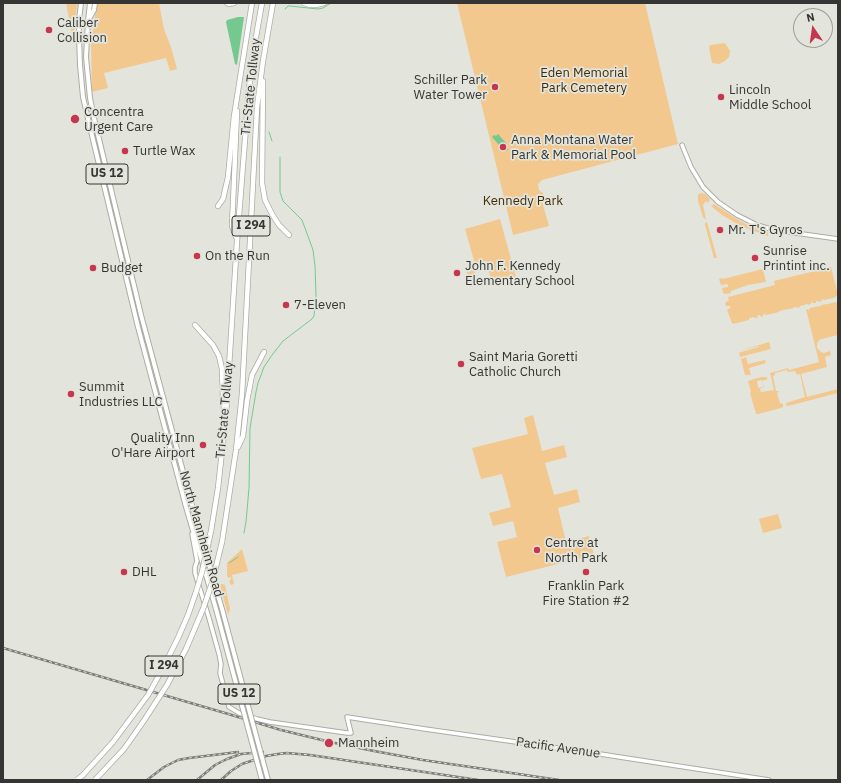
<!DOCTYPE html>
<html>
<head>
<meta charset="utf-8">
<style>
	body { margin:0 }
	#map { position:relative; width:841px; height:783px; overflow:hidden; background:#e3e5dc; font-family:"IBM Plex Sans",sans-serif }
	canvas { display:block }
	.frame { position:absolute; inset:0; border:4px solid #353633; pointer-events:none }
	.north { position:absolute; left:793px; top:8px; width:40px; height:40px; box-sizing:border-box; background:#e3e5dc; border:1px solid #9d9f98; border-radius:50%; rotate:347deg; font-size:11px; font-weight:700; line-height:16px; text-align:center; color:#353633 }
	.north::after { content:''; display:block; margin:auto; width:14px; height:18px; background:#c6364e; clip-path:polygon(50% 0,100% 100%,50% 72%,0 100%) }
</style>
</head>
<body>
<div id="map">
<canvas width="841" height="783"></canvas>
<div class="frame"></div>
<div class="north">N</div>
</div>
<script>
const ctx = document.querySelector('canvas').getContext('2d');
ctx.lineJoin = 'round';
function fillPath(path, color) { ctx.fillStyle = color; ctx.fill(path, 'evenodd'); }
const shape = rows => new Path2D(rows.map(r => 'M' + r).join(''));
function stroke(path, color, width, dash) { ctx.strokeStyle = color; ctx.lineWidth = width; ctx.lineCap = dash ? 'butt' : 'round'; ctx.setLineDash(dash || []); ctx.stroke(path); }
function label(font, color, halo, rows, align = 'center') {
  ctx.font = font + ' "IBM Plex Sans",sans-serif'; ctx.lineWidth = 3.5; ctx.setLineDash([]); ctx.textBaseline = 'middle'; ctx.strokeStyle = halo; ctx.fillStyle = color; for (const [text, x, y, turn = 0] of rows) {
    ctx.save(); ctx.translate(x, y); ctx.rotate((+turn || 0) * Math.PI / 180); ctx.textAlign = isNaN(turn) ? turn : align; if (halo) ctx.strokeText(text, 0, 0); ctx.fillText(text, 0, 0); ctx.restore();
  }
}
fillPath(shape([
	[66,3,77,3,73,39],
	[97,3,159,3,164,29,171,47,177,69,170,71,166,58,104,73,108,88,92,92,91,42],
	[457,3,645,3,678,144,542,180,538,184,539,190,543,193,545,200,542,201,549,226,513,235],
	[725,43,730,51,729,57,725,61,719,64,712,63,709,48,710,45],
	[700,193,705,194,710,199,708,203,706,201,703,205,706,219,705,219,703,217,698,201,698,195],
	[714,204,740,221,750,226,767,232,768,233,768,236,751,230,737,224,722,215,711,206],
	[500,219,516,277,492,283,486,261,475,264,465,229],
	[707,222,717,258,714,258,705,225,705,223],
	[831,267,837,291,838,291,838,297,837,296,835,297,834,298,824,300,823,299,822,300,822,301,819,302,818,301,816,301,816,303,813,303,812,302,811,303,811,304,808,305,807,304,806,304,805,305,800,306,800,307,797,308,796,307,794,307,794,308,779,311,779,312,766,315,765,314,763,315,763,316,761,317,760,315,757,316,758,318,755,318,754,317,749,318,749,320,733,324,732,323,727,310,730,308,730,306,726,306,725,303,729,300,728,297,775,285,774,281],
	[763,269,766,282,748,285,731,291,731,293,726,294,723,293,722,288,728,287,728,284,721,285,719,279,722,278,723,279],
	[474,270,478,285,471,287,467,272],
	[837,301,838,301,838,335,822,339,819,340,817,344,817,348,821,352,824,353,830,351,831,355,825,357,827,367,801,374,807,397,838,389,838,393,788,406,786,405,786,403,805,397,800,374,797,375,795,371,788,372,787,370,775,373,775,375,773,376,776,391,779,391,777,393,780,403,783,404,783,407,781,408,758,414,756,414,750,393,751,392,748,381,761,377,766,377,768,379,762,381,761,380,757,381,758,388,763,387,764,385,764,387,760,389,761,392,774,390,770,373,788,368,789,370,819,362,806,309,809,310,810,308,819,306,820,307,821,305,827,304,828,304,835,302,835,303,837,302],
	[769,342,771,349,740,357,739,353,741,352,759,347,759,346,739,351],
	[746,357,748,364,765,360,766,363,749,368,751,375,745,375,741,359],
	[533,415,542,451,564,445,567,457,545,463,554,495,577,489,580,502,558,508,566,542,589,536,594,555,506,577,497,542,517,537,513,521,493,526,489,513,511,507,502,474,481,479,472,448,528,434,524,418],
	[778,514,782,528,763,533,759,519],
	[242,549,248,571,232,575,234,584,231,585,229,581,231,579,231,577,228,578,227,575,227,563],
	[221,584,222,584,225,585,230,609,228,615,220,585]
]), '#f2c88f');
fillPath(shape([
	[238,17,244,17,237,65,235,64,226,22,227,20],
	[498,134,506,143,508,150,503,151,499,149,503,143,501,143,499,145,492,137,494,135,496,136]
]), '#73c98f');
stroke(shape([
	[285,9,288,6,290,6,318,9,323,8,331,3],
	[269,132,272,141],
	[244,533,246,522,249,488,250,428,256,392,258,383,264,367,272,355,283,341,312,319,314,316,316,295,315,266,313,250,302,220,283,201,280,192,280,157],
	[229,563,238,557]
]), '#73c98f', 1);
const secondary = shape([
	[682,145,691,167,703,187,718,202,737,215,757,225,774,230,838,239],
	[192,534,197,561,195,567,195,573,209,618,219,654,221,664,220,673,229,707,239,713,257,719,270,722,347,733,351,733,347,717,425,729,600,754,769,780]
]);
const primary = shape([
	[81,3,79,20,79,36,80,65,83,97,90,127,138,327,186,507,216,609],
	[90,3,88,21,86,57,90,98,94,118,141,315,192,505,222,609],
	[89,19,94,10,95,3]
]);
const highway = shape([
	[227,3,229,4,234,3],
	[304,3,310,5,316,5,324,3],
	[263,81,262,183,265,200,272,214,279,225,289,235],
	[218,206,223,199,228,177,234,116,252,3],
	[236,237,232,226,237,111],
	[195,325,213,345,219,356,222,369,223,400,224,409],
	[238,447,243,436,247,401,252,375,264,352],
	[211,531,218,488,226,415,237,241,249,89,254,48,262,3],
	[222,542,236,450,242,394,257,107,263,61,273,3]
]);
stroke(secondary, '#abada4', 5.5);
stroke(primary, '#abada4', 6);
stroke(highway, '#abada4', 6);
stroke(secondary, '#fff', 3.5);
stroke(primary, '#fff', 4);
stroke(highway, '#fff', 4.5);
const rail = shape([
	[3,648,225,713,281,730,330,742,374,751,423,760,559,780],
	[147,780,164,767,178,760,189,758,238,752],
	[197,780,215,765,227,759,241,754,263,752],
	[221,780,231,771,242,764,266,756,278,754,287,753,310,755,478,780]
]);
stroke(rail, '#7b7c77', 2.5);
stroke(rail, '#e3e5dc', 1, [3]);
const primaryBridge = shape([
	[216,609,262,780],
	[222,609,268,780]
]);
const highwayBridge = shape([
	[77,780,83,775,113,742,148,695,162,670,178,638,188,615,196,592,202,572,211,531],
	[95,780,124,749,143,722,167,685,186,649,203,609,212,583,222,542]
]);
stroke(primaryBridge, '#abada4', 6, []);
stroke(highwayBridge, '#abada4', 6, []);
stroke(primaryBridge, '#fff', 4);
stroke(highwayBridge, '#fff', 4.5);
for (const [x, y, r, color] of [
	[49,30,4,"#c6364e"],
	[495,87,4,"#c6364e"],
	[721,97,4,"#c6364e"],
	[75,119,5,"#c6364e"],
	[503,147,4,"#c6364e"],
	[125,151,4,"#c6364e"],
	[720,230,4,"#c6364e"],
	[197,256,4,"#c6364e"],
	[755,258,4,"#c6364e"],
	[93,268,4,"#c6364e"],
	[457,273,4,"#c6364e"],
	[286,305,4,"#c6364e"],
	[461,364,4,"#c6364e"],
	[71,394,4,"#c6364e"],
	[203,445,4,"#c6364e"],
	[537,550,4,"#c6364e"],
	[124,572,4,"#c6364e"],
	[586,572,4,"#c6364e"],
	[329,743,5,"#c6364e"]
]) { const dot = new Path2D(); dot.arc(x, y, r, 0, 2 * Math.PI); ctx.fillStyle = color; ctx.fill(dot); stroke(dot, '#e3e5dc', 1.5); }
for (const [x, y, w] of [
	[107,174,42],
	[251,226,38],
	[164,666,38],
	[239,694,42]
]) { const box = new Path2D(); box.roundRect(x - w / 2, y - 10, w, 20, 3); ctx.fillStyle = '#e3e5dc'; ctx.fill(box); stroke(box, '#353633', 1); }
label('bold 12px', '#353633', null, [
	["US 12",107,174],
	["I 294",251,226],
	["I 294",164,666],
	["US 12",239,694]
]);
label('13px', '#353633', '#e3e5dc', [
	["Caliber",57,23],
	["Collision",57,38],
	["Schiller Park",487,80,"right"],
	["Water Tower",487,95,"right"],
	["Lincoln",729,90],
	["Middle School",729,105],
	["Concentra",84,112],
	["Urgent Care",84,127],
	["Anna Montana Water",511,140],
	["Park & Memorial Pool",511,155],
	["Turtle Wax",133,151],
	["Mr. T's Gyros",728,230],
	["Sunrise",763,251],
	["Printint inc.",763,266],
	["On the Run",205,256],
	["John F. Kennedy",465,266],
	["Elementary School",465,281],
	["Budget",101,268],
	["7-Eleven",294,305],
	["Saint Maria Goretti",469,357],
	["Catholic Church",469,372],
	["Summit",79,387],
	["Industries LLC",79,402],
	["Quality Inn",195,438,"right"],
	["O'Hare Airport",195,453,"right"],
	["Centre at",545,543],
	["North Park",545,558],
	["DHL",132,572],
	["Franklin Park",586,586,"center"],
	["Fire Station #2",586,601,"center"],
	["Mannheim",338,743]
], 'left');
label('13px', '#422c08', '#e3e5dc', [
	["Eden Memorial",584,73],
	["Park Cemetery",584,88],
	["Kennedy Park",523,201]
]);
label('13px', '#353633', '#e3e5dc', [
	["Tri-State Tollway",251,87,-84],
	["Tri-State Tollway",225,410,-85],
	["North Mannheim Road",201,534,74],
	["Pacific Avenue",558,748,8]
]);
</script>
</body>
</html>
